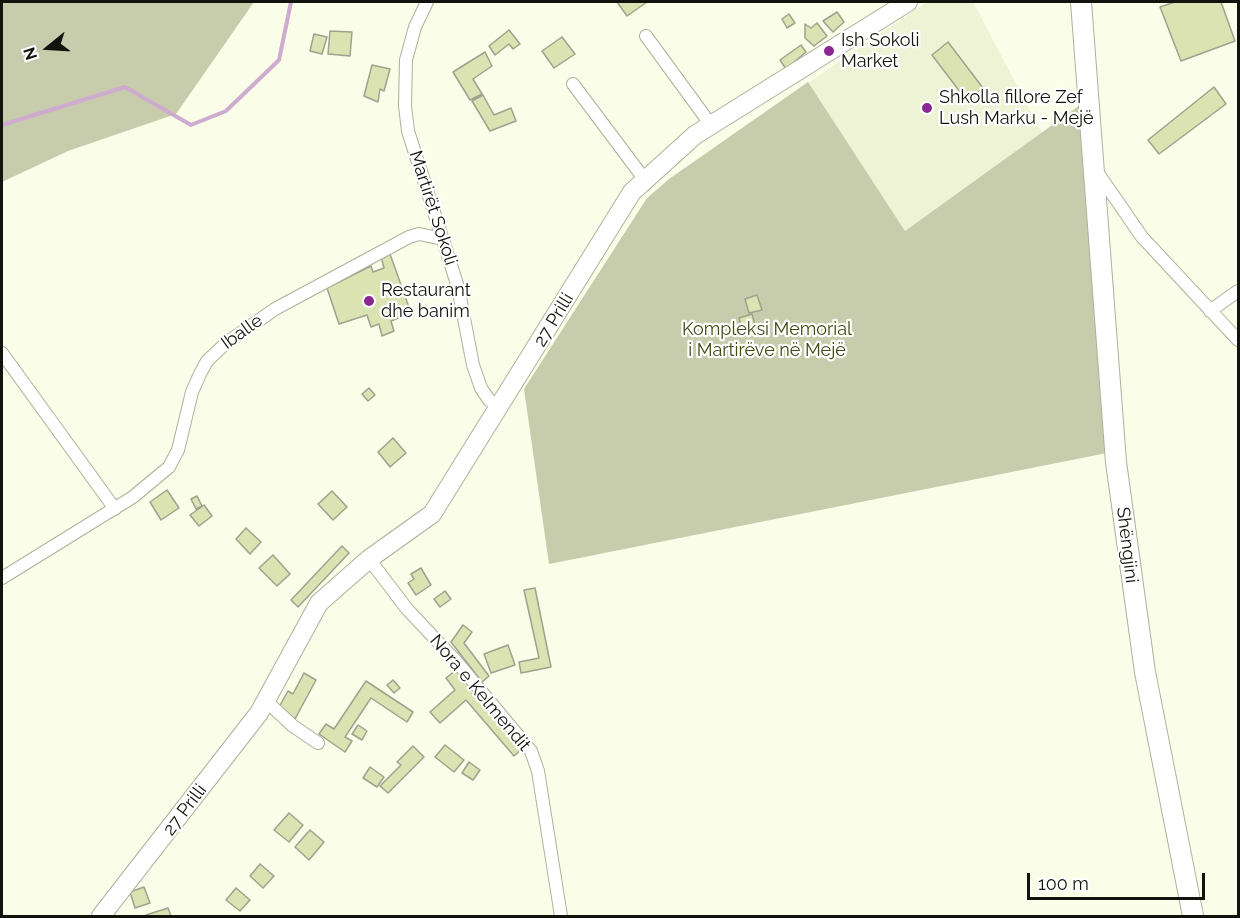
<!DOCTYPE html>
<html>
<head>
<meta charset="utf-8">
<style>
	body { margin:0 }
	#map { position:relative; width:1240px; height:918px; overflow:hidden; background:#fafde8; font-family:Raleway,sans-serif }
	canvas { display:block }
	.frame { position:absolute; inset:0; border:3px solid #12130c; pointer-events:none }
	.north { position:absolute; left:18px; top:18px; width:60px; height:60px; -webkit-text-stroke:4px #fff; paint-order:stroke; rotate:252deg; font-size:16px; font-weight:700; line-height:24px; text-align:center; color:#12130c }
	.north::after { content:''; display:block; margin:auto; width:21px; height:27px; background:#12130c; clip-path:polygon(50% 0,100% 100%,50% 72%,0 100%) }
	.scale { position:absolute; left:1027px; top:873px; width:178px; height:27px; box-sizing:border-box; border:3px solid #12130c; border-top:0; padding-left:8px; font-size:18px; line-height:21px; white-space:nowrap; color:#12130c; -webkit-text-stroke:4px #fff; paint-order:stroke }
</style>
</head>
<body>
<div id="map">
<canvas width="1240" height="918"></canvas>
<div class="frame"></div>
<div class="north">N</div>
<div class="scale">100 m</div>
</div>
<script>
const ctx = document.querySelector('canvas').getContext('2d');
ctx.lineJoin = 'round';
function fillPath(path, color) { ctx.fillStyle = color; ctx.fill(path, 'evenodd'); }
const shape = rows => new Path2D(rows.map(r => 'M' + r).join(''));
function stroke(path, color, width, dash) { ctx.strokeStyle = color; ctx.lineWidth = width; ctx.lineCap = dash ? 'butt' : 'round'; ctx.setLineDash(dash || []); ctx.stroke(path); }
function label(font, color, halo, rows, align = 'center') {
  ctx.font = font + ' Raleway,sans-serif'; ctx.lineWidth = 4.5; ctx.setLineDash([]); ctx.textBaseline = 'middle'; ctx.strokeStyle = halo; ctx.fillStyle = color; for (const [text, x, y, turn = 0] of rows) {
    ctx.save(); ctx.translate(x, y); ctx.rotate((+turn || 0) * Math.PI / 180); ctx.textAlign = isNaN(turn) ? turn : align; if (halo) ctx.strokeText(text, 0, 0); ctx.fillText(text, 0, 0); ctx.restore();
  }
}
fillPath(shape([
	[927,2,973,2,1042,133,905,231,808,83]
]), '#eef3d6');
fillPath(shape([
	[2,2,254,2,176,114,68,151,2,182],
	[808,82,905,231,1080,105,1107,453,549,564,524,389,647,198,669,179]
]), '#c7ccac');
stroke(shape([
	[2,125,125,87,191,125,226,111,279,60,291,2]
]), '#ceabcf', 4);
const building = shape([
	[617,2,647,2,627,16,617,2],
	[1175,2,1221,2,1235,41,1181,61,1160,7,1175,2],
	[837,12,844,22,833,32,823,21,837,12],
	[789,14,795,23,787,28,782,19,789,14],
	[817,23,827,36,814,46,805,38,805,24,811,28,817,23],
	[509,30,520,44,513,49,509,44,495,55,489,46,509,30],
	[330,31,352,32,350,56,328,54,330,31],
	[314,34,327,37,322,54,310,51,314,34],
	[562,37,575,54,554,68,542,51,562,37],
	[948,42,983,88,967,101,932,55,948,42],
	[801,45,806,52,786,69,780,60,801,45],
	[485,52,492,66,473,79,482,94,470,100,453,72,485,52],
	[372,65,390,69,384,91,380,89,378,102,364,96,372,65],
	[1214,87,1226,104,1159,154,1148,140,1214,87],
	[483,95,494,115,511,108,516,121,490,131,472,101,483,95],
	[390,254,411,313,391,321,394,331,382,336,379,324,371,327,367,315,339,324,327,288,371,266,373,272,384,268,381,257,390,254],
	[757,295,762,310,749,313,745,299,757,295],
	[752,314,756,329,743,333,739,318,752,314],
	[369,388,375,395,368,401,362,394,369,388],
	[393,438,406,453,390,467,378,452,393,438],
	[167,490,179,508,161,520,150,502,167,490],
	[332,491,347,507,333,520,318,504,332,491],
	[197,496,202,506,196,509,191,499,197,496],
	[204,505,212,516,199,526,190,515,204,505],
	[246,528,261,542,250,554,236,539,246,528],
	[342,546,349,553,298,607,291,600,342,546],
	[273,555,290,574,277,586,259,568,273,555],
	[421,568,431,585,416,595,408,583,414,579,411,574,421,568],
	[535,588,551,667,521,673,519,662,539,658,524,590,535,588],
	[445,591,451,599,440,607,434,599,445,591],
	[463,625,472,632,464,643,489,676,482,682,451,642,463,625],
	[508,645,515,665,491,673,484,654,508,645],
	[456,670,523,748,514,756,466,700,440,723,430,712,455,690,446,678,456,670],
	[304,673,316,680,295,719,278,709,288,691,293,694,304,673],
	[393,680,400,688,394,693,387,685,393,680],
	[366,681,413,712,407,722,371,698,345,737,352,741,345,752,319,734,326,724,334,729,366,681],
	[358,725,367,731,362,740,352,734,358,725],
	[445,745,464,760,454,772,435,757,445,745],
	[413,746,424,757,388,793,380,786,401,765,397,762,413,746],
	[469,762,480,770,473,780,462,773,469,762],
	[370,767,384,777,377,787,363,778,370,767],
	[289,813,303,825,289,842,274,830,289,813],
	[310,830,324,842,309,860,295,847,310,830],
	[260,864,274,876,263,888,250,876,260,864],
	[144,887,150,903,135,908,130,892,144,887],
	[236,888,250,900,240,911,226,900,236,888],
	[168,908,171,916,146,916,146,915,168,908]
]);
fillPath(building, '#dbe3b2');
stroke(building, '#9ea28e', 1.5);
const street = shape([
	[427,2,415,27,406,60,405,106,408,131,458,287,473,365,481,388,489,400,501,407],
	[646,36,711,125],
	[573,84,645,180],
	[1095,169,1142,237,1238,340],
	[1210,311,1238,291],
	[2,353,115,509],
	[369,559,407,609,456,661,531,751,538,771,561,916],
	[2,578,133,497,169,467,178,450,192,392,200,374,207,361,225,344,275,309,409,237,419,234,443,239],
	[266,701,293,726,318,743]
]);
const secondary = shape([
	[101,916,259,713,319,603,369,559,432,514,632,192,695,135,908,2]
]);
const primary = shape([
	[1081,2,1116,462,1145,672,1193,916]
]);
stroke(street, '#adb19c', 14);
stroke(secondary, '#adb19c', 20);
stroke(primary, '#adb19c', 22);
stroke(street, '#fff', 12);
stroke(secondary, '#fff', 18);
stroke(primary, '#fff', 20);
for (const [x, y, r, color] of [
	[829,51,6,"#892890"],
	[927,108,6,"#892890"],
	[369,301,6,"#892890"]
]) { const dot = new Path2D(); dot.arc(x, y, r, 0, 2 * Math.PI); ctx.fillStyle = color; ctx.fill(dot); stroke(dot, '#fff', 2); }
label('18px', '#12130c', '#fff', [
	["Ish Sokoli",841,41],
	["Market",841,62],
	["Shkolla fillore Zef",939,98],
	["Lush Marku - Mejë",939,119],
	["Restaurant",381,291],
	["dhe banim",381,312]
], 'left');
label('18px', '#12130c', '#fff', [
	["Martirët Sokoli",433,208,72],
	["27 Prilli",554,320,-59],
	["Iballe",242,332,-36],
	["Shëngjini",1127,545,83],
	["Nora e Kelmendit",480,693,50],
	["27 Prilli",185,810,-53]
]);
label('18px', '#434913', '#fff', [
	["Kompleksi Memorial",767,330],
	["i Martirëve në Mejë",767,351]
]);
</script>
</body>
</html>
